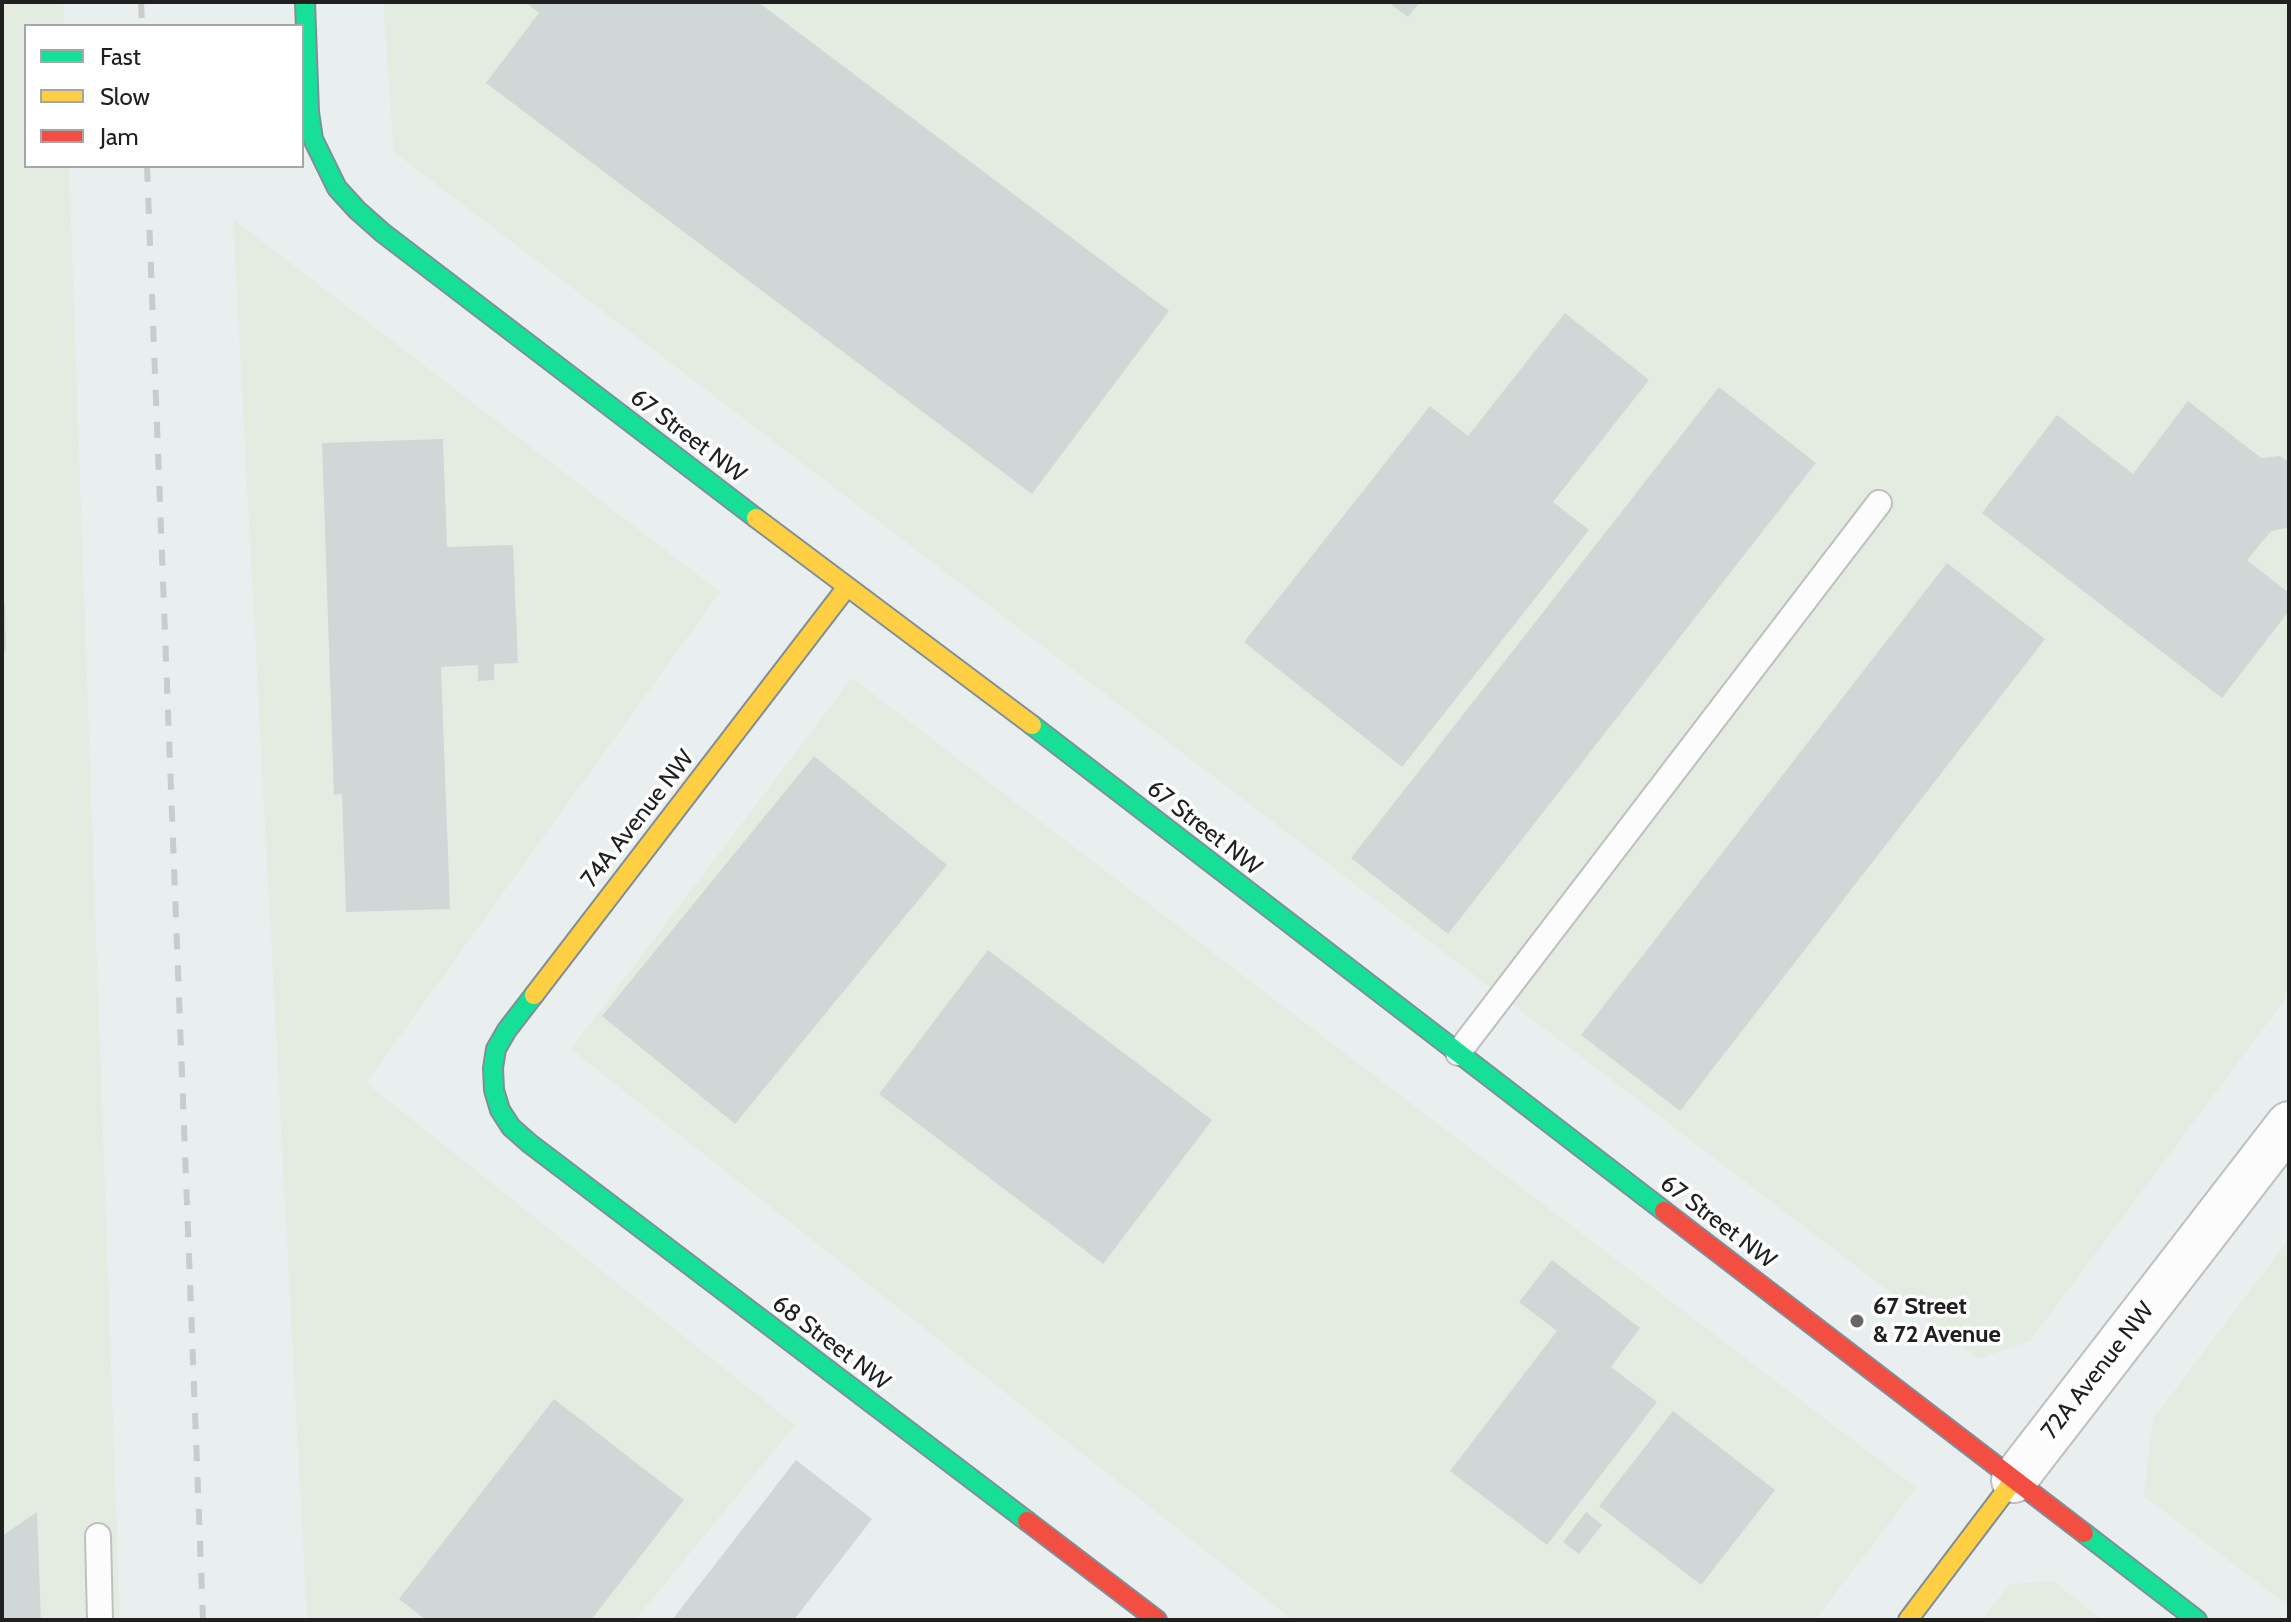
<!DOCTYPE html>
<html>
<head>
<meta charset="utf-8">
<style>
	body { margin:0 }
	#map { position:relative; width:2291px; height:1622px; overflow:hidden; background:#e9eeee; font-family:Cabin,sans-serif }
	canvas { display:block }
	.frame { position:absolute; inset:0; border:4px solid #202020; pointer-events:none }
	.legend { position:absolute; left:24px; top:24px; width:280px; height:144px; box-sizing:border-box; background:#fff; border:2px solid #a6a6a6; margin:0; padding:10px 14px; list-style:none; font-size:24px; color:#202020 }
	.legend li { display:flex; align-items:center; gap:16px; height:40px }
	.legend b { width:40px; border:2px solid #a6a6a6 }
</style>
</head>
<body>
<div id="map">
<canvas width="2291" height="1622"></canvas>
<div class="frame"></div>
<ul class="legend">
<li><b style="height:10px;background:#16e098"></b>Fast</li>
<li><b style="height:10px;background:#ffcf43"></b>Slow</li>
<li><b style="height:10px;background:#f24e42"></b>Jam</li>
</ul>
</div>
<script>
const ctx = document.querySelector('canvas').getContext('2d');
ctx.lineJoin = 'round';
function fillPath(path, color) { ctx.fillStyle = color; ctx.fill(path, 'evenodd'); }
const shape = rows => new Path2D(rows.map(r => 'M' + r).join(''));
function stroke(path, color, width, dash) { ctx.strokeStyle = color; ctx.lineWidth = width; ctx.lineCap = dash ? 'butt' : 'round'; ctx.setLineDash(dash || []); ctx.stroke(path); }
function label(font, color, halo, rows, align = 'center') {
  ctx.font = font + ' Cabin,sans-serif'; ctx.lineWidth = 7; ctx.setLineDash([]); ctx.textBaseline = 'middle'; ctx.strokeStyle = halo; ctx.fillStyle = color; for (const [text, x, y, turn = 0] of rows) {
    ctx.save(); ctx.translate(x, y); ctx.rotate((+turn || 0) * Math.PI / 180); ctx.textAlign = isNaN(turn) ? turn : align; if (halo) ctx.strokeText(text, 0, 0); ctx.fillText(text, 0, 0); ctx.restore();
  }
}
fillPath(shape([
	[2,2,63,2,64,26,26,26,26,166,69,166,120,1620,2,1620],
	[383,2,2289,2,2289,994,2030,1341,1978,1359,394,152],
	[233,219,720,592,366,1083,795,1425,635,1620,307,1620],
	[852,678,1916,1488,1815,1620,1293,1620,571,1049],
	[2289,1239,2289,1606,2144,1496,2153,1419],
	[2053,1581,2102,1620,1982,1620,2010,1584]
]), '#e4ece1');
fillPath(shape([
	[525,2,758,2,1169,311,1032,494,486,83,539,13],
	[1388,2,1420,2,1408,17],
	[1565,313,1649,380,1553,502,1589,530,1402,767,1244,642,1430,406,1468,436],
	[1719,387,1816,463,1448,934,1351,858],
	[2188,401,2261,458,2280,456,2289,462,2289,524,2286,528,2271,531,2247,560,2289,593,2289,611,2222,698,1982,513,2057,415,2133,474],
	[443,439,447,547,513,545,518,663,494,664,494,680,478,681,478,665,441,667,450,909,346,912,342,794,334,795,322,443],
	[1947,563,2045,639,1680,1111,1581,1035],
	[2,603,5,603,6,651,2,652],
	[814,756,947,865,735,1124,602,1016],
	[988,950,1212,1120,1103,1264,879,1094],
	[1552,1260,1640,1328,1611,1367,1657,1402,1547,1545,1450,1471,1557,1331,1519,1302],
	[554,1399,684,1500,591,1620,426,1620,399,1599],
	[1673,1411,1775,1490,1701,1585,1599,1506],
	[796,1460,872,1519,794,1620,672,1620],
	[37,1512,41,1620,2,1620,2,1536],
	[1586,1512,1602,1525,1579,1554,1563,1542]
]), '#d1d7d6');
const lane = shape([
	[1458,1053,1879,503],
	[98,1536,100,1620]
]);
const street = shape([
	[2014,1480,2289,1124]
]);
const fast = shape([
	[305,2,309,112,313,139,337,188,357,210,383,233,756,518],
	[1032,725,1664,1211],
	[534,995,507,1030,496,1049,493,1068,494,1090,500,1110,511,1127,529,1143,1027,1521],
	[2084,1533,2197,1620]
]);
const slow = shape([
	[756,518,1032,725],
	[534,995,847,587],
	[1908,1620,2014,1480]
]);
const jam = shape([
	[1664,1211,2084,1533],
	[1027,1521,1157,1620]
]);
stroke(lane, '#bec0c0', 28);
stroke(street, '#bec0c0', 48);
stroke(fast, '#7f8e9a', 22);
stroke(slow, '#7f8e9a', 22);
stroke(jam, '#7f8e9a', 22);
stroke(lane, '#fcfcfc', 24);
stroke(street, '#fcfcfc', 44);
stroke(fast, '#16e098', 18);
stroke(slow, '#ffcf43', 18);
stroke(jam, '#f24e42', 18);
stroke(shape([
	[141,2,142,26],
	[147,166,203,1620]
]), '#cacbcb', 6, [16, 16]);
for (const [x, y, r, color] of [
	[1857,1321,8,"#666868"]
]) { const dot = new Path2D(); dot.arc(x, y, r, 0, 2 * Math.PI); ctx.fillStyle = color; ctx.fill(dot); stroke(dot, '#fff', 3); }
label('24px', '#202020', '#fff', [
	["67 Street NW",688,436,37],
	["74A Avenue NW",638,819,-52],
	["67 Street NW",1204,828,38],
	["67 Street NW",1718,1222,37],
	["68 Street NW",831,1343,37],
	["72A Avenue NW",2098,1371,-52]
]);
label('bold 24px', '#202020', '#fff', [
	["67 Street",1873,1307],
	["& 72 Avenue",1873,1335]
], 'left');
</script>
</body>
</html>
